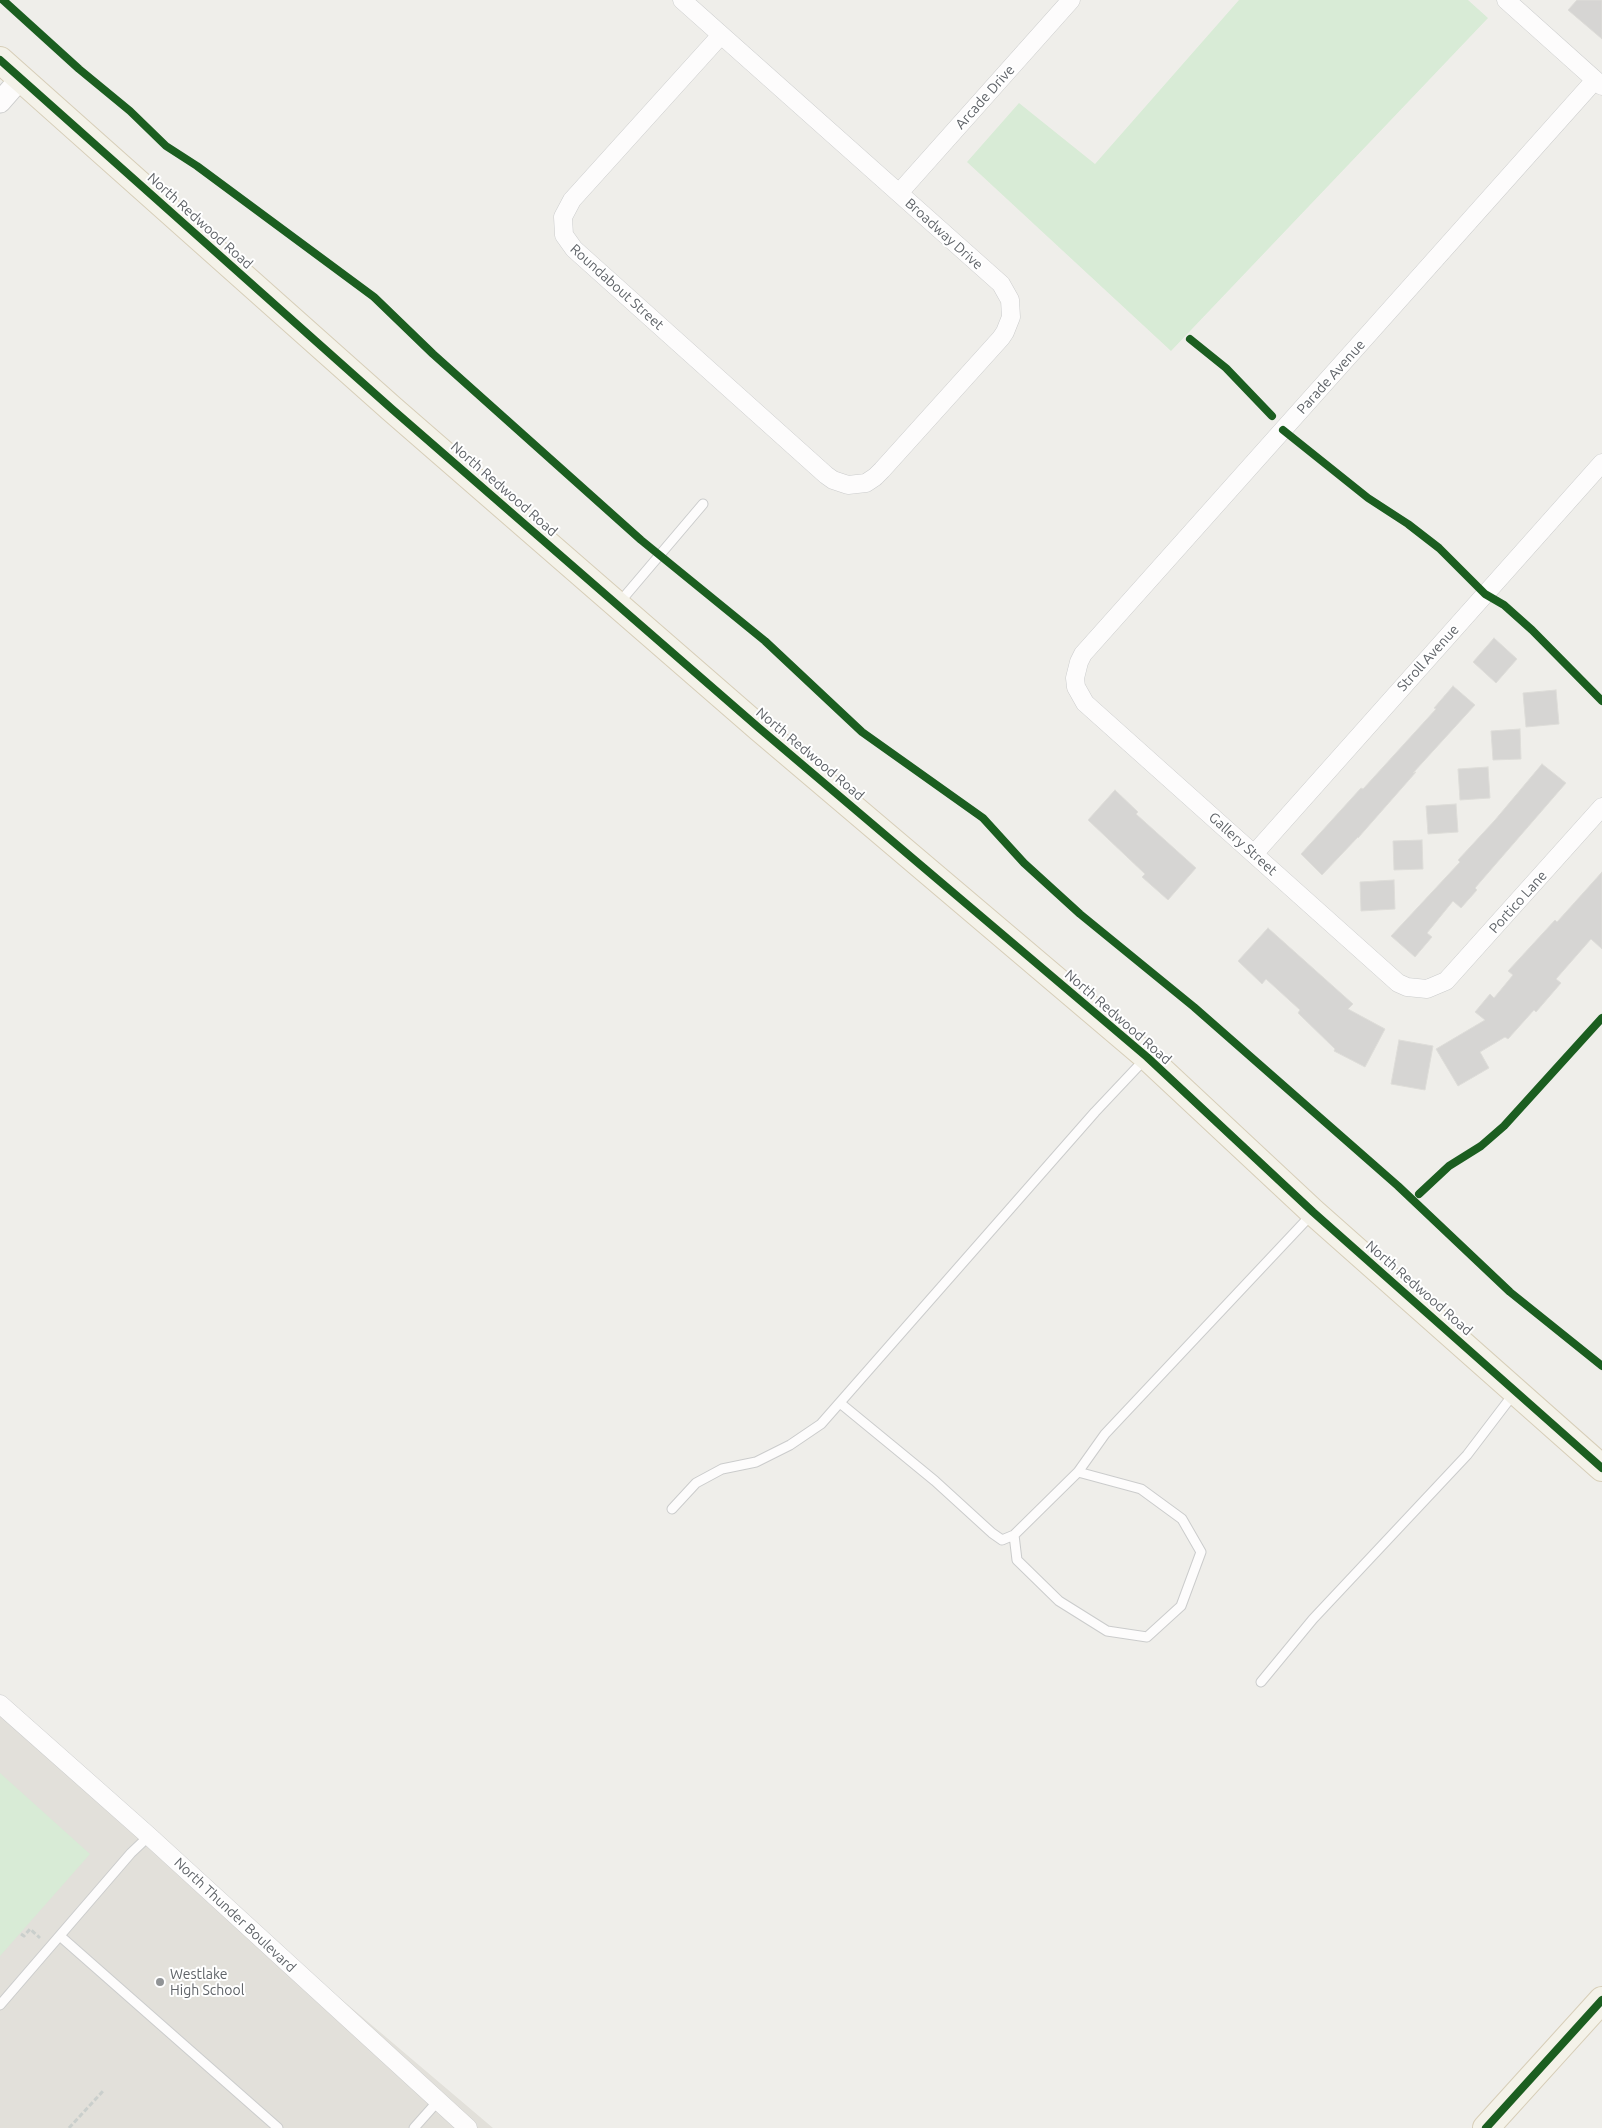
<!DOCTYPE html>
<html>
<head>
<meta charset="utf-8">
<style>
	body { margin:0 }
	canvas { display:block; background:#efeeea }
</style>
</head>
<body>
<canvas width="1602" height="2128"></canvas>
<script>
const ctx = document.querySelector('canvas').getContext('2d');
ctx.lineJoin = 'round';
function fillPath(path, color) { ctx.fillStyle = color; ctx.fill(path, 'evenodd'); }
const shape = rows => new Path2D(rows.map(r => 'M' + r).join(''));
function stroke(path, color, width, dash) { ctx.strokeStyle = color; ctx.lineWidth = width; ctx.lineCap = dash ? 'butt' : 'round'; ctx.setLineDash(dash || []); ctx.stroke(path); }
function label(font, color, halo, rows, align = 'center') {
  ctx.font = font + ' Ubuntu,sans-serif'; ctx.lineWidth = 4; ctx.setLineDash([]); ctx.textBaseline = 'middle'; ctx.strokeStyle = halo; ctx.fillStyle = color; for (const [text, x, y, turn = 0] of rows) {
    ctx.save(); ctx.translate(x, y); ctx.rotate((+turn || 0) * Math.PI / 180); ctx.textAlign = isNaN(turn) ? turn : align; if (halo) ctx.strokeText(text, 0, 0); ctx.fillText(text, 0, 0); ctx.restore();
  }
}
fillPath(shape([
	[0,1706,149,1836,493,2128,0,2128]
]), '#e2e0da');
fillPath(shape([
	[1239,0,1468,0,1488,18,1171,351,967,162,1019,103,1095,164],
	[0,1773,90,1854,0,1956]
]), '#d8ebd6');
const building = shape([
	[1577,0,1602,0,1602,39,1568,10,1577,0],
	[1494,638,1517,659,1496,683,1473,662,1494,638],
	[1453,686,1475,705,1413,773,1416,772,1358,838,1358,837,1322,875,1301,854,1361,788,1363,789,1436,709,1434,708,1453,686],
	[1556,690,1559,724,1526,727,1523,693,1556,690],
	[1520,729,1521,759,1493,760,1491,731,1520,729],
	[1542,764,1566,783,1475,888,1477,890,1461,908,1453,901,1427,933,1432,937,1415,957,1391,936,1460,862,1458,860,1495,820,1542,764],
	[1488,767,1490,798,1460,800,1458,769,1488,767],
	[1115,790,1138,812,1136,814,1196,868,1168,900,1142,877,1145,874,1088,820,1115,790],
	[1456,804,1458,832,1428,834,1426,806,1456,804],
	[1422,840,1423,869,1394,870,1393,841,1422,840],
	[1602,872,1602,949,1591,939,1556,979,1561,983,1536,1012,1534,1010,1508,1039,1505,1037,1480,1052,1489,1068,1458,1086,1436,1049,1485,1020,1475,1012,1490,994,1494,998,1513,975,1508,971,1555,920,1557,922,1602,872],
	[1394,880,1395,909,1361,911,1360,882,1394,880],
	[1268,928,1353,1004,1348,1009,1385,1029,1365,1067,1334,1051,1335,1049,1298,1013,1300,1010,1266,979,1262,984,1238,961,1268,928],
	[1399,1040,1433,1046,1425,1090,1391,1084,1399,1040]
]);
fillPath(building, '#d6d5d3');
stroke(building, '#deddd9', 1);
const service = shape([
	[619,603,703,504],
	[840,1403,935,1481,992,1533,1002,1540,1014,1535],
	[1078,1472,1141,1489,1182,1519,1201,1552,1181,1606,1147,1637,1107,1631,1059,1601,1017,1560,1014,1535,1078,1472,1105,1434,1312,1214],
	[672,1509,696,1483,722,1469,756,1462,790,1445,821,1424,1095,1112,1145,1059],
	[1261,1682,1313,1619,1467,1455,1515,1392],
	[60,1936,278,2128],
	[0,2005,131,1853,149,1836],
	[414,2128,438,2101]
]);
const minor = shape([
	[682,0,1001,284,1010,300,1011,317,1005,332,1001,338,882,470,875,477,866,483,848,485,833,480,826,475,574,249,564,235,563,217,572,200,721,35],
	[1506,0,1602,86],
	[1595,80,1083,654,1079,662,1075,678,1076,687,1085,703,1398,983,1407,987,1427,989,1446,981,1602,807],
	[899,193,1071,0],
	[1254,854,1602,463],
	[0,1704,149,1836,468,2128]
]);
const tertiary = shape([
	[0,102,21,78]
]);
const primary = shape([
	[0,60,392,409,759,728,1147,1057,1313,1212,1602,1468],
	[1486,2128,1602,2000]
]);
stroke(service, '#cbcccc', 11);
stroke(minor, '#cbcccc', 19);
stroke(tertiary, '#cbcccc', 23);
stroke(primary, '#d7ceb8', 28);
stroke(shape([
	[21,1934,24,1936,30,1929,40,1938],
	[69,2128,103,2091]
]), '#cacfcc', 3, [5, 2.5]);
stroke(service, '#fdfcfc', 9);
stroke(minor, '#fdfcfc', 18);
stroke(tertiary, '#fdfcfc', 21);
stroke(primary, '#f4f2e9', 26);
stroke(shape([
	[3,0,79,69,130,111,166,146,197,166,374,297,433,354,641,540,765,641,862,732,983,818,1024,863,1080,914,1194,1007,1398,1186,1510,1292,1602,1366],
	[0,60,392,409,759,728,1147,1057,1313,1212,1602,1468],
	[1190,339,1226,368,1272,416],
	[1283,430,1368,498,1408,524,1439,548,1485,594,1504,605,1532,630,1602,701],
	[1419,1194,1449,1166,1481,1146,1504,1126,1602,1018],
	[1486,2128,1602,2000]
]), '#1b5e20', 8);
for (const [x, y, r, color] of [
	[160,1982,5,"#919496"]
]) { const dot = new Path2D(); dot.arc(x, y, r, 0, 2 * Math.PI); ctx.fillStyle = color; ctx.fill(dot); stroke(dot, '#fff', 2); }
label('14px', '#5f6368', '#fff', [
	["Arcade Drive",985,97,-48],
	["North Redwood Road",200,221,42],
	["Broadway Drive",944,234,42],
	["Roundabout Street",617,287,42],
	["Parade Avenue",1331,377,-48],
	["North Redwood Road",504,489,41],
	["Stroll Avenue",1428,658,-48],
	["North Redwood Road",810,754,40],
	["Gallery Street",1243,844,42],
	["Portico Lane",1518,902,-48],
	["North Redwood Road",1118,1017,41],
	["North Redwood Road",1419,1288,41],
	["North Thunder Boulevard",235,1915,43]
]);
label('14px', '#5f6368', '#fff', [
	["Westlake",170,1974],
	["High School",170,1990]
], 'left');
</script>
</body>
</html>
